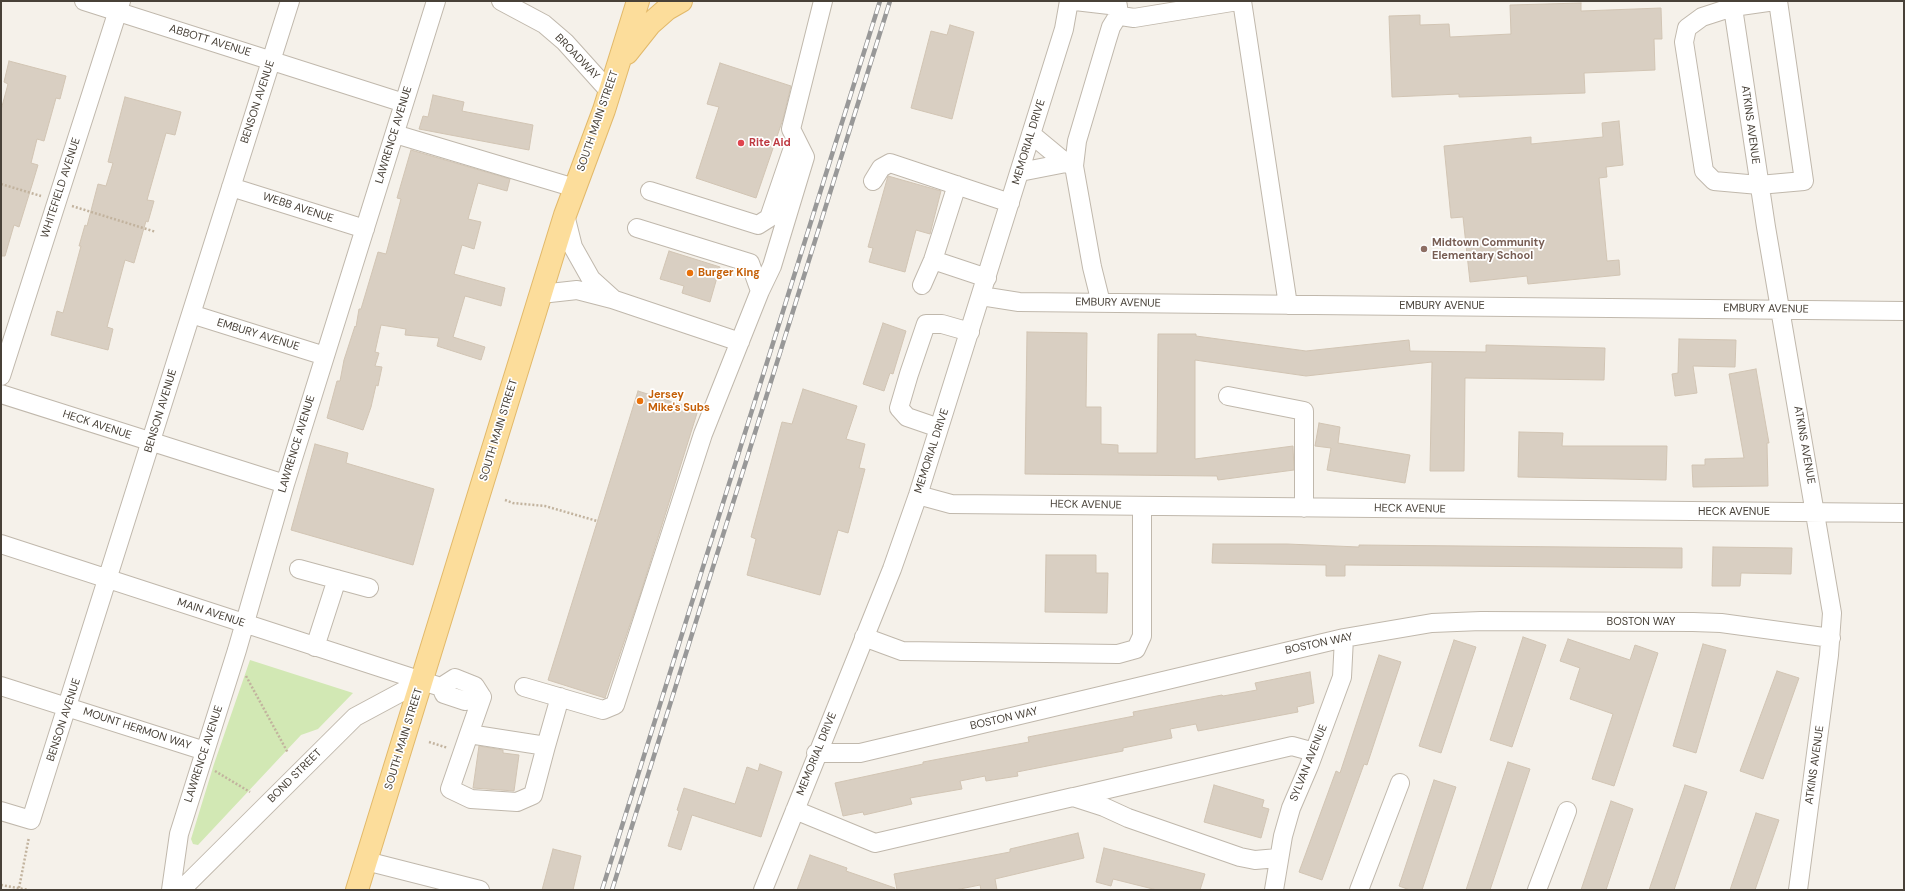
<!DOCTYPE html>
<html>
<head>
<meta charset="utf-8">
<style>
	body { margin:0 }
	#map { position:relative; width:1905px; height:891px; overflow:hidden; background:#f5f1ea; font-family:"DM Sans",sans-serif }
	canvas { display:block }
	.frame { position:absolute; inset:0; border:2px solid #484138; pointer-events:none }
</style>
</head>
<body>
<div id="map">
<canvas width="1905" height="891"></canvas>
<div class="frame"></div>
</div>
<script>
const ctx = document.querySelector('canvas').getContext('2d');
ctx.lineJoin = 'round';
function fillPath(path, color) { ctx.fillStyle = color; ctx.fill(path, 'evenodd'); }
const shape = rows => new Path2D(rows.map(r => 'M' + r).join(''));
function stroke(path, color, width, dash) { ctx.strokeStyle = color; ctx.lineWidth = width; ctx.lineCap = dash ? 'butt' : 'round'; ctx.setLineDash(dash || []); ctx.stroke(path); }
function label(font, color, halo, rows, align = 'center') {
  ctx.font = font + ' "DM Sans",sans-serif'; ctx.lineWidth = 3.5; ctx.setLineDash([]); ctx.textBaseline = 'middle'; ctx.strokeStyle = halo; ctx.fillStyle = color; for (const [text, x, y, turn = 0] of rows) {
    ctx.save(); ctx.translate(x, y); ctx.rotate((+turn || 0) * Math.PI / 180); ctx.textAlign = isNaN(turn) ? turn : align; if (halo) ctx.strokeText(text, 0, 0); ctx.fillText(text, 0, 0); ctx.restore();
  }
}
fillPath(shape([
	[250,660,353,693,318,729,301,735,198,845,193,844,191,839,214,764]
]), '#d2e8b4');
const building = shape([
	[1581,3,1581,11,1661,8,1662,39,1654,39,1655,70,1584,73,1585,93,1459,97,1459,94,1392,97,1389,16,1420,15,1420,25,1449,24,1450,37,1511,34,1510,5,1581,3],
	[950,25,974,32,952,119,911,108,931,31,947,35,950,25],
	[9,61,66,76,60,99,56,98,44,141,37,139,31,163,38,165,32,185,19,227,14,225,5,256,1,256,1,110,8,84,4,82,9,61],
	[720,63,791,86,783,119,756,198,696,178,719,107,707,104,720,63],
	[433,95,464,102,462,111,533,125,529,150,419,129,423,116,428,117,433,95],
	[125,97,181,112,175,135,166,133,147,200,154,201,148,222,146,221,134,263,125,260,107,327,113,329,108,350,51,335,57,311,63,313,81,246,79,246,85,225,87,226,98,184,106,186,113,163,108,162,125,97],
	[1619,121,1623,165,1606,167,1607,177,1599,178,1607,261,1619,260,1620,275,1528,284,1527,276,1470,282,1463,217,1451,218,1444,146,1531,137,1531,144,1603,137,1602,123,1619,121],
	[411,150,510,179,507,191,478,183,468,219,481,222,474,249,462,245,454,274,505,288,501,306,465,296,453,337,485,347,481,360,437,346,439,338,405,335,406,329,381,325,375,352,379,353,375,366,382,367,378,386,376,385,371,407,363,430,327,418,337,381,340,381,344,360,355,326,356,327,359,309,361,309,378,252,386,254,401,199,397,198,411,150],
	[888,176,941,191,930,234,916,230,905,272,869,262,873,248,868,247,888,176],
	[669,251,720,267,710,302,682,293,684,286,660,279,669,251],
	[883,323,906,331,893,374,890,373,884,391,863,384,883,323],
	[1027,332,1087,333,1086,407,1101,407,1101,444,1118,445,1118,453,1157,453,1158,334,1196,334,1196,336,1306,351,1409,340,1410,351,1486,352,1486,345,1605,348,1604,380,1465,378,1464,471,1430,471,1432,362,1306,376,1195,360,1195,459,1293,446,1294,470,1218,480,1217,476,1025,474,1027,332],
	[1679,339,1736,340,1735,367,1693,366,1697,393,1675,396,1672,374,1678,373,1679,339],
	[1756,369,1769,443,1767,443,1768,486,1693,487,1692,465,1705,465,1705,459,1744,458,1729,374,1756,369],
	[803,389,857,406,846,439,865,444,859,468,865,469,848,533,838,530,820,595,747,575,756,539,751,537,782,422,792,424,803,389],
	[638,391,698,410,640,595,605,698,548,680,638,391],
	[1319,423,1340,427,1338,443,1410,455,1405,483,1327,470,1331,448,1315,446,1319,423],
	[1519,432,1563,433,1562,446,1667,446,1666,480,1518,477,1519,432],
	[315,444,348,453,346,463,434,489,413,565,291,530,315,444],
	[1213,544,1287,544,1359,547,1359,545,1682,548,1682,568,1345,565,1345,576,1326,576,1326,565,1212,563,1213,544],
	[1713,547,1792,548,1791,574,1741,573,1740,586,1712,586,1713,547],
	[1046,555,1096,555,1096,573,1108,573,1107,613,1045,612,1046,555],
	[1523,637,1546,645,1512,747,1490,740,1523,637],
	[1568,639,1630,660,1635,645,1658,653,1614,786,1592,779,1613,714,1570,699,1580,668,1560,661,1568,639],
	[1454,640,1476,647,1441,753,1419,746,1454,640],
	[1703,644,1726,650,1696,753,1673,746,1703,644],
	[1379,655,1401,662,1367,765,1364,764,1322,880,1299,872,1336,771,1340,773,1379,655],
	[1777,671,1799,678,1763,779,1740,771,1777,671],
	[1310,672,1314,703,1297,707,1298,712,1198,731,1196,724,1170,729,1172,738,1123,748,1123,751,1017,772,1018,776,986,781,985,776,960,781,962,789,910,798,912,804,864,815,863,812,843,816,835,783,923,764,923,762,1029,742,1028,737,1134,716,1133,712,1222,695,1223,696,1257,690,1255,683,1310,672],
	[479,746,503,750,503,753,519,755,514,791,473,788,479,746],
	[1508,762,1530,769,1490,890,1466,890,1508,762],
	[760,764,782,772,761,837,692,815,681,850,668,846,679,811,677,810,684,788,735,804,747,767,758,771,760,764],
	[1434,780,1456,787,1422,890,1410,890,1399,886,1434,780],
	[1214,785,1264,800,1262,807,1269,809,1261,838,1204,822,1214,785],
	[1685,785,1707,792,1674,890,1649,890,1685,785],
	[1611,801,1633,809,1606,890,1581,890,1611,801],
	[1756,813,1779,820,1755,890,1730,890,1756,813],
	[1078,833,1084,858,995,879,997,890,981,890,980,885,955,890,897,890,894,874,1010,852,1010,849,1078,833],
	[1104,848,1205,874,1200,890,1157,890,1113,879,1111,886,1096,882,1104,848],
	[553,849,581,856,573,890,542,890,553,849],
	[810,855,847,868,846,871,895,888,894,890,797,890,810,855]
]);
fillPath(building, '#d9cfc2');
stroke(building, '#d1c4b3', 1);
const minor = shape([
	[84,1,404,103],
	[501,1,544,24,565,42,610,92],
	[1075,1,1118,6],
	[1242,1,1288,305],
	[1732,1,1766,227,1832,613,1829,655,1798,890],
	[1775,1,1733,7,1702,17,1687,28,1684,42,1704,171,1714,181,1759,185,1804,181,1778,1],
	[1119,14,1121,16,1134,18,1238,1],
	[395,134,575,188],
	[1031,134,1066,163,1074,166],
	[1020,172,1066,163],
	[873,181,881,168,890,163,1010,203],
	[231,187,365,229],
	[650,191,758,225,769,218,796,139],
	[565,215,573,247,591,279,612,298],
	[637,228,750,263,760,291],
	[933,260,987,278],
	[922,285,933,260,957,185],
	[541,294,577,290,612,299,740,342],
	[981,296,1019,302,1904,311],
	[1101,303,1092,267,1074,166,1077,141,1107,40,1111,27,1119,14,1117,1],
	[191,314,325,356],
	[1,376,121,1],
	[1,394,285,484],
	[1228,396,1304,411,1304,508],
	[939,428,907,417,899,408,909,374,926,324,942,324,970,332],
	[918,495,951,504,1904,513],
	[1,544,422,681,441,687,444,694,465,701,482,697],
	[299,569,369,588],
	[864,637,902,651,1118,654,1136,649,1142,636,1142,506],
	[315,647,337,579],
	[1,686,205,751],
	[441,687,455,678,475,686,482,697],
	[524,687,603,710,615,705,703,434,760,291,772,266,805,157,791,129,823,1],
	[469,734,546,746,533,795,517,802,471,799,450,789,469,734,482,697],
	[546,746,560,697],
	[816,753,860,753,1344,638,1432,623,1481,621,1693,622,1721,623,1831,638],
	[1074,797,1292,746,1314,752],
	[795,810,875,843,1073,797,1104,807,1128,818,1240,857,1255,860,1278,858],
	[1,811,31,820,290,1],
	[366,861,480,890],
	[171,890,179,834,237,650,285,484,436,1],
	[181,890,355,717,422,681],
	[763,890,892,569,918,495,1064,29,1069,1],
	[1274,890,1283,836,1291,808,1309,766,1342,677,1344,638],
	[1359,890,1400,783],
	[1537,890,1567,811]
]);
const major = shape([
	[627,53,650,24,667,9,681,1],
	[357,890,565,215,604,110,638,1]
]);
stroke(minor, '#c0b8ac', 20);
stroke(major, '#e2b96a', 24);
stroke(shape([
	[1,184,41,196],
	[72,206,156,232],
	[505,500,513,503,545,506,597,521],
	[246,676,288,753],
	[429,742,448,748],
	[215,771,250,792],
	[1,885,29,890],
	[19,888,29,837]
]), '#c2b39e', 2.5, [2, 2]);
stroke(minor, '#fff', 18);
stroke(major, '#fcdd9b', 22);
const rail = shape([
	[602,890,880,1],
	[612,890,890,1]
]);
stroke(rail, '#989898', 4.5);
stroke(rail, '#fff', 3, [9]);
for (const [x, y, r, color] of [
	[741,143,4,"#e0444e"],
	[1424,249,4,"#8d6e63"],
	[690,273,4,"#e8710a"],
	[640,401,4,"#e8710a"]
]) { const dot = new Path2D(); dot.arc(x, y, r, 0, 2 * Math.PI); ctx.fillStyle = color; ctx.fill(dot); stroke(dot, '#fff', 1.5); }
label('11px', '#484138', '#fff', [
	["ABBOTT AVENUE",210,41,17],
	["BROADWAY",577,57,46],
	["BENSON AVENUE",258,102,-72],
	["SOUTH MAIN STREET",598,121,-71],
	["ATKINS AVENUE",1750,125,82],
	["LAWRENCE AVENUE",394,135,-73],
	["MEMORIAL DRIVE",1029,142,-73],
	["WHITEFIELD AVENUE",61,188,-72],
	["WEBB AVENUE",298,208,18],
	["EMBURY AVENUE",1118,303,1],
	["EMBURY AVENUE",1442,306],
	["EMBURY AVENUE",1766,309,1],
	["EMBURY AVENUE",258,335,17],
	["BENSON AVENUE",161,411,-73],
	["HECK AVENUE",97,425,18],
	["SOUTH MAIN STREET",499,430,-73],
	["LAWRENCE AVENUE",297,444,-73],
	["ATKINS AVENUE",1804,445,80],
	["MEMORIAL DRIVE",932,451,-72],
	["HECK AVENUE",1086,505,1],
	["HECK AVENUE",1410,509,1],
	["HECK AVENUE",1734,512],
	["MAIN AVENUE",211,613,18],
	["BOSTON WAY",1641,622],
	["BOSTON WAY",1319,644,-12],
	["BOSTON WAY",1004,719,-13],
	["BENSON AVENUE",64,720,-72],
	["MOUNT HERMON WAY",137,729,18],
	["SOUTH MAIN STREET",404,739,-73],
	["LAWRENCE AVENUE",204,754,-72],
	["MEMORIAL DRIVE",817,754,-68],
	["SYLVAN AVENUE",1309,763,-68],
	["ATKINS AVENUE",1815,765,-82],
	["BOND STREET",295,776,-45]
]);
label('bold 11px', '#be3a42', '#fff', [
	["Rite Aid",749,143]
], 'left');
label('bold 11px', '#785e54', '#fff', [
	["Midtown Community",1432,243],
	["Elementary School",1432,256]
], 'left');
label('bold 11px', '#c56008', '#fff', [
	["Burger King",698,273],
	["Jersey",648,395],
	["Mike's Subs",648,408]
], 'left');
</script>
</body>
</html>
